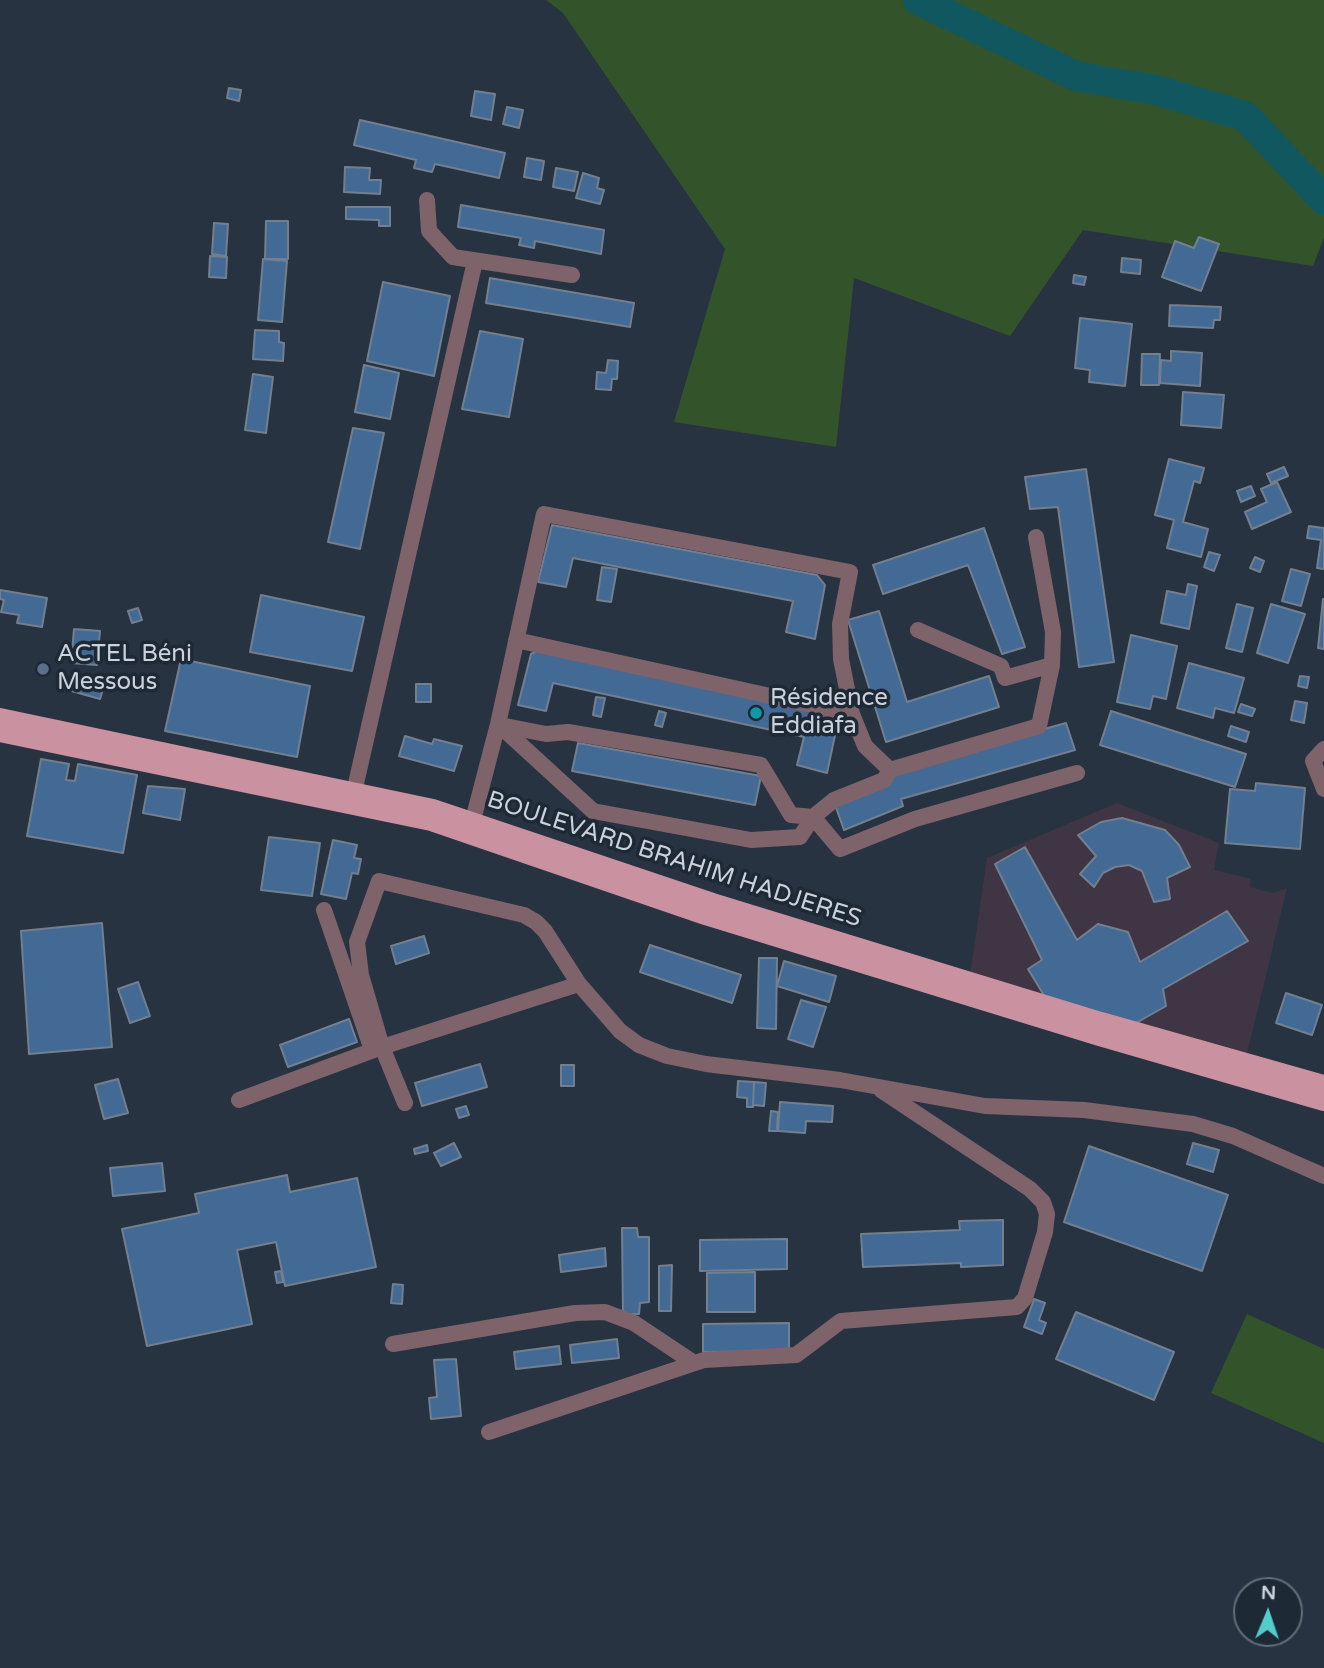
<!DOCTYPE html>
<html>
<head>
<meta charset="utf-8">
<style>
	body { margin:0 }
	#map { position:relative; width:1324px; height:1668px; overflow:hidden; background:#283341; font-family:"Varela Round",sans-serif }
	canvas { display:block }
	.north { position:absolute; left:1233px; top:1577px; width:70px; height:70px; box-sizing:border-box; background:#1e2936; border:2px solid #636d78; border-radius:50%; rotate:2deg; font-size:19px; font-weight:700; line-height:28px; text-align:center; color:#cbd2db }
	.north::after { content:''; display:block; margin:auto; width:24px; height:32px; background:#52cdcc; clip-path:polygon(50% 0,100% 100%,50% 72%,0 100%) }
</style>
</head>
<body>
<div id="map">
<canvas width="1324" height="1668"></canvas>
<div class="north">N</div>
</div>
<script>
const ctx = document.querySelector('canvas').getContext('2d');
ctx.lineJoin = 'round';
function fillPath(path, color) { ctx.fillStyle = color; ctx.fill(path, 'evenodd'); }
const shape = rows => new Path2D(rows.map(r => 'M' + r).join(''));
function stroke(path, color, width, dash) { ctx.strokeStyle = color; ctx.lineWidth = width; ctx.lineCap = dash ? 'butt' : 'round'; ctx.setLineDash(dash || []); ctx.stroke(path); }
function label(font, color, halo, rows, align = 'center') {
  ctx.font = font + ' "Varela Round",sans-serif'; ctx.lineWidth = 7; ctx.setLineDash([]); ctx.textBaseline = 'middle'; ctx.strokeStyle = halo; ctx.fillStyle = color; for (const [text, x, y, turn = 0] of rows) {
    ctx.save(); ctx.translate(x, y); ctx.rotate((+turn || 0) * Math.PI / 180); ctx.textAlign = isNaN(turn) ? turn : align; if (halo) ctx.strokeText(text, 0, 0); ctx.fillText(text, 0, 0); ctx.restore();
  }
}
fillPath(shape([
	[1117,803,1219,843,1214,870,1251,879,1250,887,1273,893,1287,888,1246,1058,969,983,987,858]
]), '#403544');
fillPath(shape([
	[546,0,1324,0,1324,238,1313,266,1083,230,1010,336,854,278,836,447,674,422,725,249,563,13],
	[1247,1314,1324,1349,1324,1443,1211,1393]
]), '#33542a');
stroke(shape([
	[918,0,1076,76,1156,90,1245,116,1324,200]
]), '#115760', 30);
const building = shape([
	[229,88,241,90,239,101,227,98,229,88],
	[475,91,495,94,491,120,471,116,475,91],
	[507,107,523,110,519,128,503,124,507,107],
	[360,120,505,153,499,178,435,164,432,172,414,168,416,160,354,145,360,120],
	[527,158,544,161,541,180,524,177,527,158],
	[345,167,370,168,369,180,381,180,380,194,344,192,345,167],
	[556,168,578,172,574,191,553,187,556,168],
	[583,173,599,178,597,188,604,190,600,204,576,198,583,173],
	[461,205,604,230,601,254,535,241,534,248,519,245,521,238,458,227,461,205],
	[346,207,390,207,390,226,379,226,379,220,346,219,346,207],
	[266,221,288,221,288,259,265,259,266,221],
	[214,223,228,224,226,256,212,254,214,223],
	[1199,237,1219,244,1201,291,1162,277,1175,241,1194,248,1199,237],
	[210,256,227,257,226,278,209,277,210,256],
	[1122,258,1141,260,1140,274,1121,272,1122,258],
	[263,259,287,261,282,322,258,320,263,259],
	[1074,275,1086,277,1084,285,1073,283,1074,275],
	[490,278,634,303,630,327,486,303,490,278],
	[383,282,450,296,434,376,367,361,383,282],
	[1170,305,1221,307,1220,320,1214,320,1213,328,1169,326,1170,305],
	[1080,318,1132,324,1125,386,1089,382,1090,370,1075,368,1080,318],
	[255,330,279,331,279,342,284,343,283,361,253,359,255,330],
	[480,331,523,339,509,417,462,409,480,331],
	[1171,351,1202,353,1200,386,1160,383,1161,360,1171,361,1171,351],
	[1142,354,1160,354,1159,385,1141,385,1142,354],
	[608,360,618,361,617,379,612,379,611,390,596,389,597,372,606,373,608,360],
	[364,365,399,373,390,419,355,412,364,365],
	[253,374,273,377,266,433,245,430,253,374],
	[1183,392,1224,395,1221,428,1181,425,1183,392],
	[353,428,384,433,360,549,328,542,353,428],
	[1169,459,1204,468,1200,483,1194,481,1183,522,1208,529,1201,557,1167,548,1174,520,1155,515,1169,459],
	[1284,467,1288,476,1271,483,1267,474,1284,467],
	[1086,469,1114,662,1079,667,1058,507,1030,509,1025,477,1086,469],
	[1277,482,1291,512,1252,529,1245,512,1267,502,1261,489,1277,482],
	[1251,486,1255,496,1241,502,1237,491,1251,486],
	[552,525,817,575,825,585,815,639,786,632,793,601,573,558,566,587,538,582,552,525],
	[1309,526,1324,528,1324,569,1317,568,1321,540,1307,538,1309,526],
	[984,528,1025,647,1002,654,968,565,883,594,873,565,984,528],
	[1209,552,1220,555,1214,571,1204,567,1209,552],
	[1255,557,1264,561,1260,572,1250,568,1255,557],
	[602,567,617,569,611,602,597,600,602,567],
	[1291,569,1310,574,1301,606,1282,601,1291,569],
	[1188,584,1197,586,1189,629,1161,623,1167,591,1186,595,1188,584],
	[0,590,47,598,42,627,17,623,19,615,1,612,4,600,0,599,0,590],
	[261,595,364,617,352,671,250,652,261,595],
	[1323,599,1324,599,1324,649,1318,648,1323,599],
	[1237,604,1253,608,1242,652,1226,648,1237,604],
	[1271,604,1305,614,1288,663,1257,653,1271,604],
	[138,608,142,620,132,623,128,611,138,608],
	[879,611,907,702,989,676,999,707,886,742,848,620,879,611],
	[74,629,100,631,97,665,71,663,74,629],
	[1131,635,1177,646,1166,699,1153,696,1150,709,1117,702,1131,635],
	[537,651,832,715,838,721,827,773,797,765,804,737,553,683,546,711,518,705,531,654,537,651],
	[181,659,310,686,297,757,165,731,181,659],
	[1189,663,1244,678,1234,713,1215,708,1213,718,1177,708,1189,663],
	[1300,676,1309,677,1307,688,1298,686,1300,676],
	[67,678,103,689,100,699,64,689,67,678],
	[416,684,431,684,431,702,416,702,416,684],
	[596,697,605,698,601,717,593,715,596,697],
	[1295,701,1307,703,1304,723,1291,720,1295,701],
	[1241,704,1255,709,1252,716,1238,712,1241,704],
	[659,711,666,713,662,727,655,725,659,711],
	[1111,711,1246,754,1235,787,1100,745,1111,711],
	[1066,723,1075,750,901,799,903,806,844,830,834,802,891,771,1066,723],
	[1231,726,1249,732,1246,742,1228,736,1231,726],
	[405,736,432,744,434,739,462,746,454,771,399,756,405,736],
	[578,743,761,776,755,805,572,771,578,743],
	[41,759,69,764,66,780,75,781,78,764,137,775,123,853,27,836,41,759],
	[1256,783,1305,788,1300,849,1225,843,1230,789,1255,791,1256,783],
	[148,786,185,789,180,820,143,813,148,786],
	[1122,818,1165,830,1179,845,1190,867,1167,878,1170,899,1154,902,1142,871,1129,865,1115,867,1103,873,1094,887,1080,874,1096,856,1078,835,1101,822,1122,818],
	[269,837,320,843,312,896,261,890,269,837],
	[333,840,357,845,354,858,361,859,358,874,352,873,346,899,321,894,333,840],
	[1025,847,1077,940,1098,924,1128,932,1140,962,1227,911,1248,941,1163,989,1166,1006,1129,1027,1048,1002,1028,969,1042,960,995,864,1025,847],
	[102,923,112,1047,29,1054,21,931,102,923],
	[424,936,429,953,396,964,391,946,424,936],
	[650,945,741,975,732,1003,640,972,650,945],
	[759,958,777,958,776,1029,757,1028,759,958],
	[784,961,836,976,829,1002,777,986,784,961],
	[138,982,150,1016,130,1023,118,989,138,982],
	[1286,993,1322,1005,1312,1035,1276,1023,1286,993],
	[801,1000,826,1007,813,1047,788,1039,801,1000],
	[349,1019,357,1042,288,1067,280,1045,349,1019],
	[480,1064,487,1087,422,1106,415,1083,480,1064],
	[561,1065,574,1065,574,1086,561,1086,561,1065],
	[118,1079,128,1113,104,1119,95,1085,118,1079],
	[738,1081,754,1082,753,1107,747,1107,747,1098,737,1097,738,1081],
	[754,1082,766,1083,764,1106,753,1105,754,1082],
	[780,1102,833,1106,832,1122,806,1121,805,1133,778,1131,780,1102],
	[466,1106,469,1115,459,1118,456,1109,466,1106],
	[771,1111,778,1112,777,1131,769,1131,771,1111],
	[454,1143,461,1157,441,1166,434,1153,454,1143],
	[1193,1143,1219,1150,1213,1172,1187,1164,1193,1143],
	[427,1145,428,1151,415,1154,414,1149,427,1145],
	[1089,1146,1228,1195,1202,1271,1064,1222,1089,1146],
	[162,1163,165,1191,113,1196,110,1168,162,1163],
	[287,1175,290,1192,357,1178,376,1267,285,1286,276,1242,237,1250,252,1324,147,1346,122,1229,199,1213,195,1194,287,1175],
	[1003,1220,1003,1265,961,1267,961,1263,863,1267,861,1234,960,1230,959,1221,1003,1220],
	[622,1228,637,1228,638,1237,649,1237,649,1302,640,1303,639,1314,623,1314,622,1228],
	[787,1239,787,1269,700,1271,700,1240,787,1239],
	[605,1248,606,1266,561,1272,559,1255,605,1248],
	[672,1265,671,1311,659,1311,659,1266,672,1265],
	[281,1271,283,1282,277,1283,275,1272,281,1271],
	[755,1272,755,1312,707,1312,707,1273,755,1272],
	[393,1284,403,1285,402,1304,391,1303,393,1284],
	[1034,1299,1045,1303,1039,1320,1046,1323,1042,1334,1024,1327,1034,1299],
	[1076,1312,1174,1352,1154,1400,1056,1359,1076,1312],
	[789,1323,789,1351,703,1352,703,1324,789,1323],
	[617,1339,619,1358,572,1363,570,1345,617,1339],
	[559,1346,561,1364,516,1369,514,1352,559,1346],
	[456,1359,461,1416,431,1419,429,1398,437,1397,434,1360,456,1359]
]);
fillPath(building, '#436995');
stroke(building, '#727f8f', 2);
stroke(shape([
	[427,200,429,231,453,257,572,275],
	[918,630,1001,666,1005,678,1052,665],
	[516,640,852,714],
	[498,724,593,811,751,840,800,837,813,817,840,849,915,819,1077,773],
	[500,725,546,734,568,732,761,765,791,815,813,817,834,800,884,780,890,770],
	[1324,749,1313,761,1324,789],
	[352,801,475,261],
	[473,820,498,724,544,514,850,572,840,624,841,659,852,714,865,746,890,770,1039,726,1052,665,1053,632,1036,537],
	[324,910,372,1050],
	[239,1100,382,1047,579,984],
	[405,1103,382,1047,361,975,357,942,379,881,524,915,536,922,545,931,579,984,620,1031,639,1045,667,1056,706,1064,840,1080,985,1106,1084,1110,1193,1124,1233,1136,1324,1176],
	[393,1344,575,1313,605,1312,634,1323,694,1363],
	[489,1432,704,1360,796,1355,841,1321,1017,1307,1025,1298,1045,1232,1047,1214,1043,1202,1030,1189,881,1090]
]), '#7f636a', 16);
stroke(shape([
	[0,717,433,808,713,902,1101,1021,1324,1084],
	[0,733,431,822,705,916,1099,1037,1324,1102]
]), '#ca92a1', 18);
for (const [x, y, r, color] of [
	[43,669,7,"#5c6f8a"],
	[756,713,7,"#0f9aa8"]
]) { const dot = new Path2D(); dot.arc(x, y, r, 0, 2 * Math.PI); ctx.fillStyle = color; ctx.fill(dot); stroke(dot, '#1e2936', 2.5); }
label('24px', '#cbd2db', '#1e2936', [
	["ACTEL Béni",57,655],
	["Messous",57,683],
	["Résidence",770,699],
	["Eddiafa",770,727]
], 'left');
label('24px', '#cbd2db', '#1e2936', [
	["BOULEVARD BRAHIM HADJERES",674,860,18]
]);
</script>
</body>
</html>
